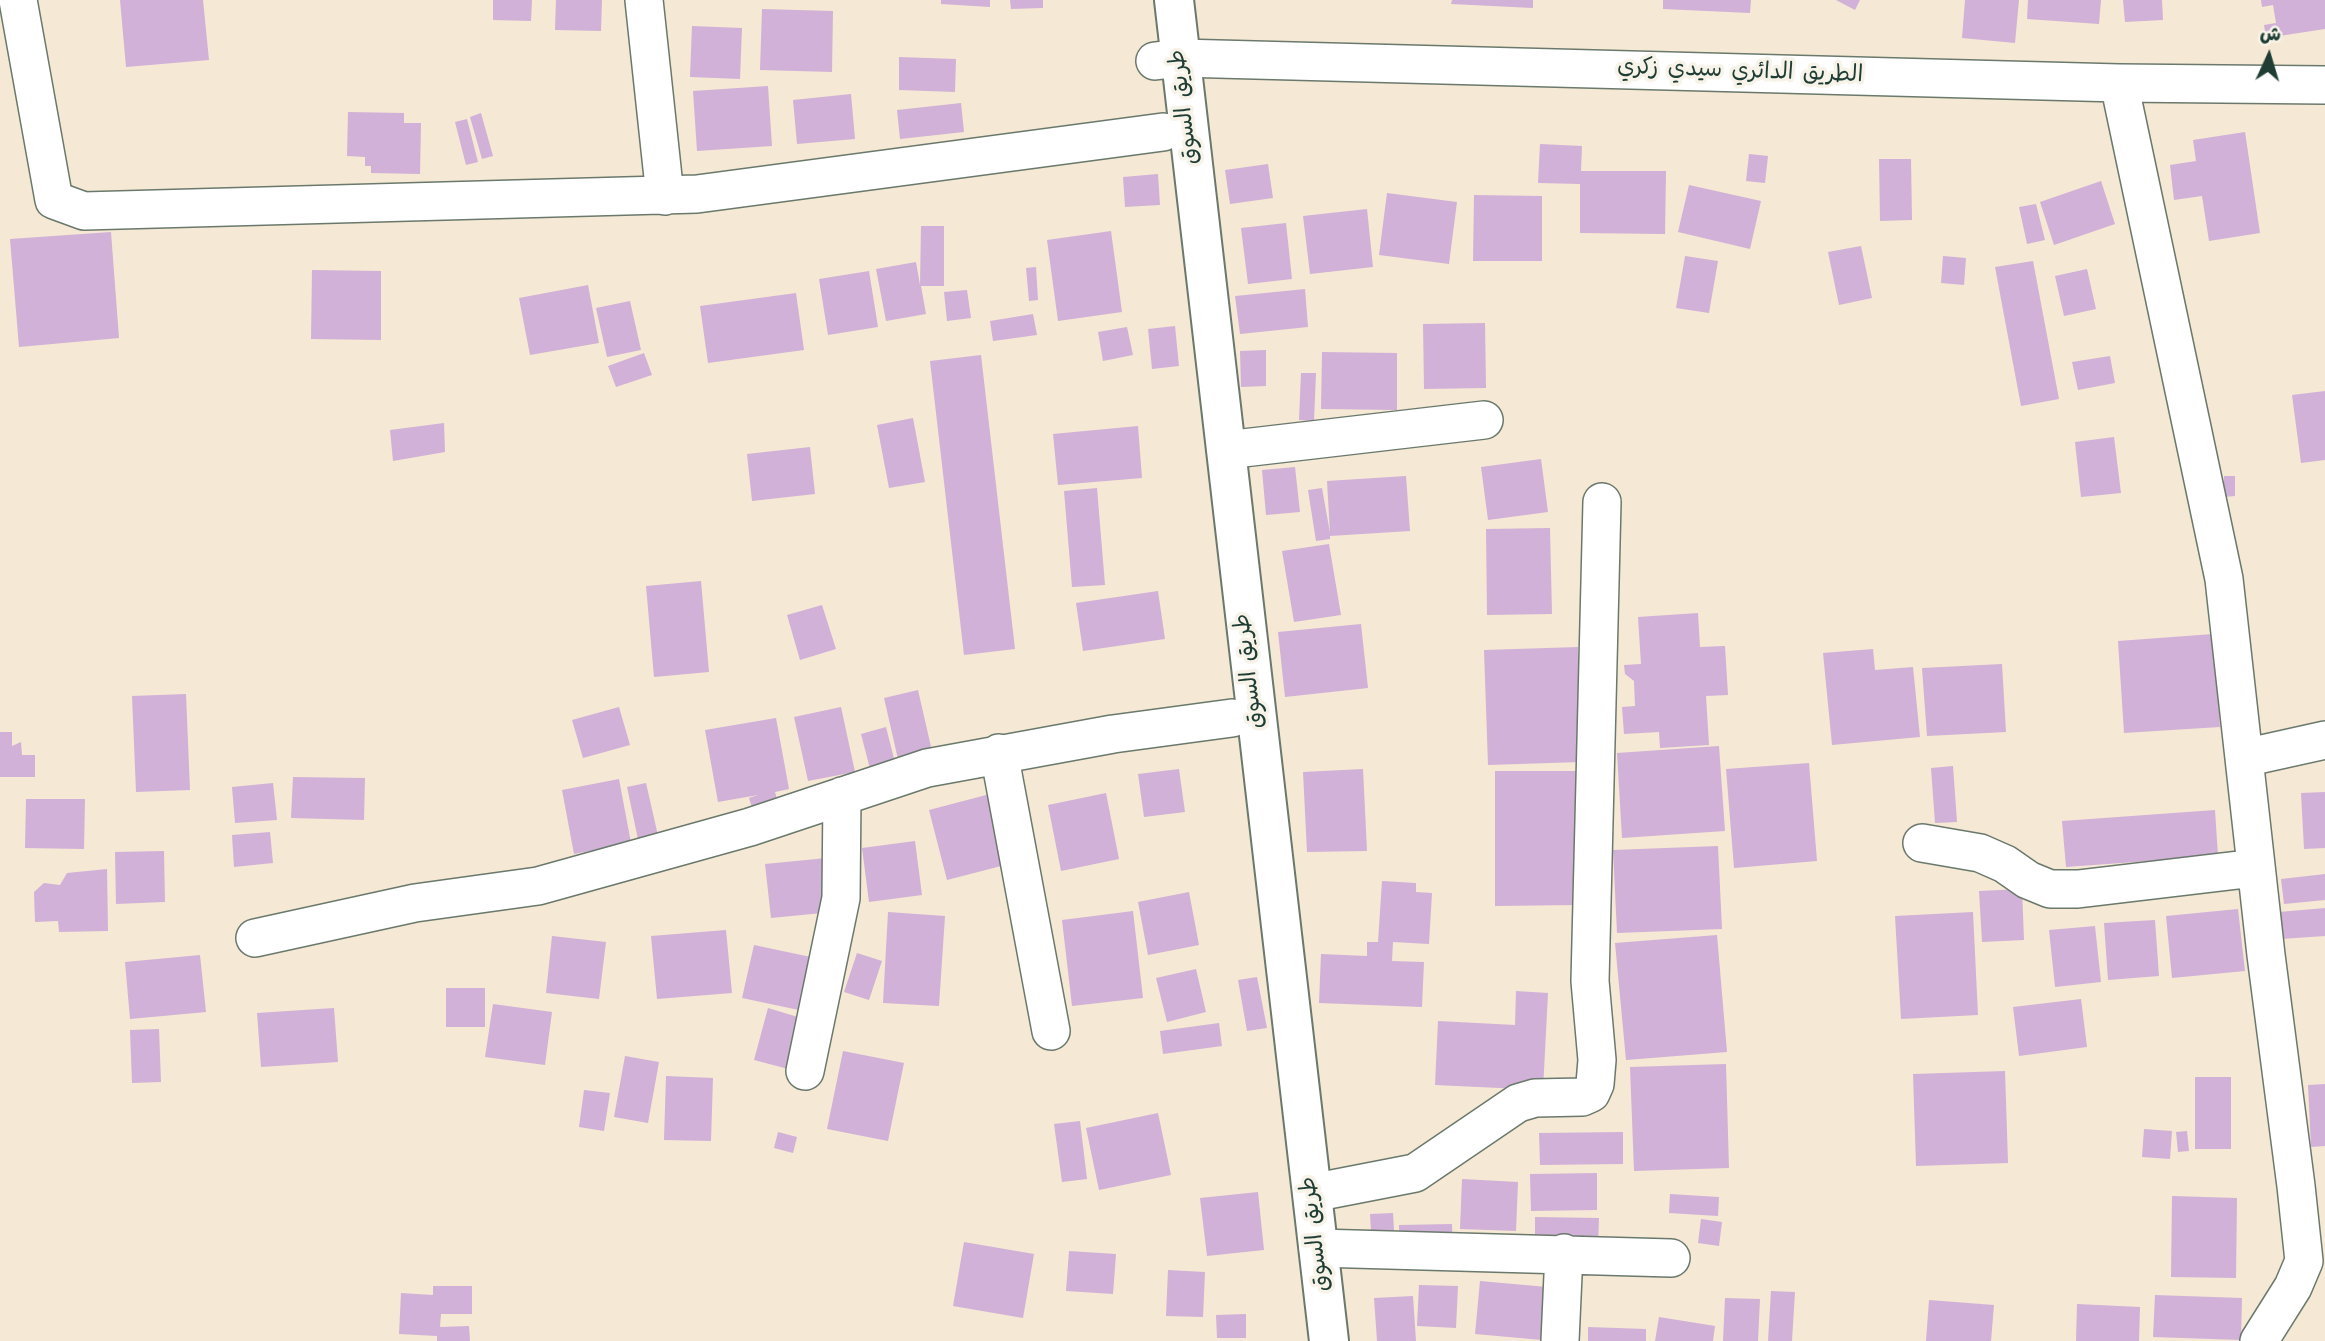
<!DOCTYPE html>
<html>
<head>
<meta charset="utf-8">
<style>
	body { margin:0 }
	#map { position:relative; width:2325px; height:1341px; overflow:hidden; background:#f5e8d4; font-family:Kalam,"Playpen Sans Arabic",sans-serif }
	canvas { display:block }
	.north { position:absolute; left:2234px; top:21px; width:70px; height:70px; -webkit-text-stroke:5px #f7f3e8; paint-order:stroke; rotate:4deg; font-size:19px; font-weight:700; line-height:28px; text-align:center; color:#1f3d34 }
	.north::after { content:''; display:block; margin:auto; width:24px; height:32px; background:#1f3d34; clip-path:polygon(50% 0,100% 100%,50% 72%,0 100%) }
</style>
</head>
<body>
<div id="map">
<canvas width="2325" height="1341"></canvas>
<div class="north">ش</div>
</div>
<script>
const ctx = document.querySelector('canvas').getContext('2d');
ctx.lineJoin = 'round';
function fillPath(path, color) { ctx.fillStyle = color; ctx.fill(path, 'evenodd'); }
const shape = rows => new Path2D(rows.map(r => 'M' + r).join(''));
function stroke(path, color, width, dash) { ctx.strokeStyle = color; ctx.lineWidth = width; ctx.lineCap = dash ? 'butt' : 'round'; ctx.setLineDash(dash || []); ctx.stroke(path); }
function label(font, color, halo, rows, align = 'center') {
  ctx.font = font + ' Kalam,"Playpen Sans Arabic",sans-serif'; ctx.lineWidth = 7; ctx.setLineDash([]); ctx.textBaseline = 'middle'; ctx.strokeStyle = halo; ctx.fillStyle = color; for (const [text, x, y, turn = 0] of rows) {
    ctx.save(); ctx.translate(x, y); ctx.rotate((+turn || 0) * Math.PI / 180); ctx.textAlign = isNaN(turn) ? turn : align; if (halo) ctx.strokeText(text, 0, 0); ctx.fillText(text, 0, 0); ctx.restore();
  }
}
fillPath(shape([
	[120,0,203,0,209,60,126,67],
	[493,0,532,0,531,21,493,20],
	[556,0,602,0,601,31,555,30],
	[941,0,990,0,990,7,941,4],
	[1010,0,1043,0,1043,8,1011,9],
	[1452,0,1533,0,1533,8,1451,4],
	[1663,0,1751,0,1750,13,1663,9],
	[1836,0,1860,0,1855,10],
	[1965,0,2019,0,2015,43,1962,38],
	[2028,0,2101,0,2099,24,2027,19],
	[2123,0,2162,0,2163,20,2125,22],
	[2261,0,2325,0,2325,29,2266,38,2264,25,2276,23,2273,5,2262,7],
	[762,9,833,11,832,72,760,70],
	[692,26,742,28,740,79,690,77],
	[899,57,956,59,955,92,899,90],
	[768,86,772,146,697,151,693,91],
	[851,94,855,139,797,144,793,100],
	[961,103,964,132,900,139,897,110],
	[348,112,404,113,404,123,421,123,420,174,371,173,371,166,365,166,365,157,347,156],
	[481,113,493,156,482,159,470,117],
	[467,119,478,162,466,165,455,122],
	[2245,132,2260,233,2209,241,2202,196,2174,200,2170,165,2196,161,2193,140],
	[1540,144,1582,146,1581,171,1666,171,1665,234,1580,233,1580,184,1538,183],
	[1749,154,1768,156,1765,183,1746,181],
	[1879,159,1911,159,1912,220,1880,221],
	[1268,164,1273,198,1230,204,1225,170],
	[1158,174,1160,205,1125,207,1123,177],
	[2101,181,2115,224,2054,245,2040,202],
	[1689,185,1761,201,1750,249,1678,232],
	[1387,193,1457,202,1449,264,1379,255],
	[1474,195,1542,196,1542,261,1473,261],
	[2036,204,2045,240,2027,244,2019,207],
	[1367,209,1373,267,1310,274,1303,216],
	[1286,223,1292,279,1248,284,1241,228],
	[921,226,944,226,944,286,921,286,926,314,886,321,876,269,916,262,920,285],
	[1111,231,1122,312,1058,321,1047,240],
	[111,232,119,338,19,347,10,239],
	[1861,246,1872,298,1839,305,1828,252],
	[1685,256,1718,261,1709,313,1676,308],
	[1943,256,1966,258,1964,285,1941,283],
	[2033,261,2059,399,2021,406,1995,267],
	[1036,267,1038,300,1029,301,1026,268],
	[2087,269,2096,309,2064,316,2055,276],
	[312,270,381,271,381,340,311,339],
	[869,271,878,327,828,335,819,279],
	[588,285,599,343,530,355,519,298],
	[1305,289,1308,327,1240,334,1235,296],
	[967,290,971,318,947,321,944,292],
	[796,293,804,350,708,363,700,306],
	[630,301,641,350,607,357,596,308],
	[1033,314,1037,335,993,341,990,321],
	[1485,323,1486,388,1424,389,1423,324],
	[1175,326,1179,366,1152,369,1148,329],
	[1127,327,1133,355,1103,361,1098,332],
	[1266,350,1266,386,1241,387,1240,351],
	[1322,352,1397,353,1397,410,1321,409],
	[644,353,652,375,616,387,608,366],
	[981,355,1015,649,964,655,930,361],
	[2110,356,2115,383,2078,390,2072,362],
	[1301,373,1316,373,1314,421,1299,420],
	[2325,391,2325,460,2301,463,2292,395],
	[913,418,925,482,889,488,877,425],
	[444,423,445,452,393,461,390,430],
	[1138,426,1142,478,1058,485,1053,434],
	[2114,437,2121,493,2081,497,2075,442],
	[810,447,815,494,752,501,747,454],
	[1541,459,1548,512,1488,520,1481,467],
	[1295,467,1300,512,1266,515,1262,470],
	[1406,476,1410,531,1330,536,1330,539,1316,541,1308,490,1322,488,1330,533,1327,481],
	[2224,476,2235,476,2235,496,2224,497],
	[1097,488,1105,585,1072,587,1064,491],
	[1550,528,1552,614,1487,615,1486,529],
	[1329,544,1341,615,1294,622,1282,551],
	[701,581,709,672,654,677,646,586],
	[1158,591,1165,639,1083,651,1076,603],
	[822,605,836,649,800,660,787,615],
	[1698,613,1700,647,1725,646,1728,695,1706,696,1709,745,1660,748,1659,732,1624,734,1622,707,1635,706,1634,681,1625,674,1624,665,1641,664,1638,617],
	[1361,624,1368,688,1285,697,1278,632],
	[2213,634,2220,727,2124,733,2118,641],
	[1578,647,1581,762,1488,765,1484,650],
	[1873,649,1875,670,1913,667,1920,737,1832,745,1823,653],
	[2002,664,2006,732,1927,736,1922,668],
	[918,690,934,760,900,768,884,698],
	[186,694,190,790,136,792,132,696],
	[619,707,630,745,583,758,572,720],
	[841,707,855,772,808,781,794,717],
	[776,718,789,789,775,792,781,812,756,820,749,798,758,795,718,802,705,730],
	[886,727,902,790,877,796,861,734],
	[0,732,12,732,12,746,21,742,22,755,35,755,35,777,0,777],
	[1719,746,1725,831,1622,838,1617,753],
	[1809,763,1817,861,1734,868,1726,769],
	[1953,766,1957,822,1935,823,1931,768],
	[1179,769,1185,812,1144,817,1138,774],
	[1363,769,1367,851,1307,852,1303,772],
	[1495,771,1577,771,1577,905,1495,906],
	[293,777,365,778,364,820,291,818],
	[619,779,631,843,574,854,562,790],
	[273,783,277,820,235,823,232,787],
	[646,783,659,840,639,844,627,787],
	[2325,792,2325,848,2304,849,2301,793],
	[1106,793,1119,859,1061,871,1048,805],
	[990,794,1009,864,947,880,929,810],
	[26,799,85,799,84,849,25,848],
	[2215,810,2218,856,2066,867,2062,821],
	[270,832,273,863,234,867,232,835],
	[915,841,922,895,869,902,862,848],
	[1718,846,1722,929,1617,933,1613,850],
	[164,851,165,902,116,904,115,852],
	[837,857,843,911,771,918,765,864],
	[107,869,108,931,59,932,58,921,35,922,34,892,44,883,60,885,67,873],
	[2325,874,2325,900,2284,904,2281,879],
	[1382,881,1416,883,1416,892,1432,893,1429,944,1393,942,1392,961,1424,962,1422,1007,1319,1003,1321,954,1367,956,1367,942,1378,942],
	[2022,889,2024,940,1982,942,1979,891],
	[1189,892,1199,945,1148,955,1138,902],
	[2325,908,2325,936,2281,939,2279,912],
	[2238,909,2245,971,2172,978,2166,916],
	[1133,911,1143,998,1072,1006,1062,920],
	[888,912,945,916,939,1006,883,1003],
	[1973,912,1978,1015,1901,1019,1895,916],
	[2155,920,2159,976,2108,980,2104,923],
	[2095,926,2101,982,2055,987,2049,930],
	[726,930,732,993,657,999,651,936],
	[1717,935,1727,1052,1626,1060,1615,943],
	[552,936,606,942,599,999,546,993],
	[754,945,825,960,813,1013,742,998],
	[857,953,882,961,869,1000,844,992],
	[200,955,206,1012,130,1019,125,962],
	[1196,969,1206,1012,1167,1022,1156,978],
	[1257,977,1267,1028,1247,1031,1238,980],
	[446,988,485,988,485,1027,446,1027],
	[1516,991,1548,993,1543,1090,1435,1085,1438,1021,1515,1025],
	[2081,999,2087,1047,2019,1056,2013,1007],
	[493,1004,552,1012,545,1065,485,1057],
	[334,1008,338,1062,261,1067,257,1013],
	[768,1008,811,1021,796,1071,754,1060],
	[1219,1023,1222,1046,1163,1054,1160,1031],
	[159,1029,161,1082,132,1083,130,1030],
	[843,1051,904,1063,888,1141,827,1129],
	[625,1056,659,1062,648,1123,614,1117],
	[1726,1064,1729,1168,1634,1171,1630,1067],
	[2005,1071,2008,1163,1916,1166,1913,1074],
	[666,1076,713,1078,711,1141,664,1140],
	[2195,1077,2231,1077,2231,1149,2195,1149],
	[2325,1084,2325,1146,2311,1147,2308,1085],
	[584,1090,610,1093,604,1131,579,1127],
	[1158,1113,1171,1175,1099,1190,1086,1128],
	[1080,1121,1087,1179,1062,1182,1054,1124],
	[2144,1129,2172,1131,2170,1159,2142,1157],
	[2187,1131,2189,1151,2178,1152,2176,1132],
	[778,1132,797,1137,793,1153,774,1148],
	[1623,1132,1623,1164,1540,1165,1539,1133],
	[1597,1173,1597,1210,1531,1211,1530,1174],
	[1462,1179,1518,1182,1516,1231,1460,1229],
	[1258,1192,1264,1250,1207,1256,1200,1198],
	[1670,1194,1719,1197,1718,1216,1669,1213],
	[2172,1196,2237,1198,2236,1278,2171,1277],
	[1393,1213,1396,1264,1373,1265,1370,1214],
	[1535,1217,1599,1218,1598,1247,1535,1246],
	[1701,1219,1722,1222,1719,1246,1698,1243],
	[1452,1224,1453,1263,1400,1264,1399,1225],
	[964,1242,1034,1254,1023,1318,953,1306],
	[1069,1251,1116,1254,1113,1294,1066,1291],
	[1168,1270,1205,1272,1203,1317,1166,1316],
	[1480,1281,1547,1287,1542,1340,1475,1334],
	[1419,1285,1458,1286,1456,1328,1417,1326],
	[433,1286,472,1286,472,1314,441,1314,440,1327,469,1326,470,1341,437,1341,437,1336,399,1334,401,1293,433,1295],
	[1771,1291,1795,1292,1792,1341,1768,1341],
	[2155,1295,2242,1298,2241,1340,2153,1337],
	[1413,1296,1416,1341,1377,1341,1374,1298],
	[1725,1298,1760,1299,1758,1341,1723,1341],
	[1929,1300,1994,1305,1991,1341,1926,1341],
	[2077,1304,2140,1307,2139,1341,2076,1341],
	[1246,1314,1246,1338,1217,1338,1216,1315],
	[1659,1317,1715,1326,1713,1341,1655,1341],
	[1588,1327,1646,1329,1646,1341,1588,1341]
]), '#d1b1d7');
const minor = shape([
	[18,0,54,200,84,211,697,194,1163,132],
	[644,0,665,196],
	[1155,61,1180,58,2119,83,2325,85],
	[2119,83,2224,579,2266,955,2296,1186,2304,1261,2293,1287,2259,1341],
	[1226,450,1484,420],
	[999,753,1051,1031],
	[2244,758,2325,740],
	[1922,843,1980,853,2005,864,2028,880,2050,889,2078,889,2255,868],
	[255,938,415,903,538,886,750,827,927,768,1113,734,1232,718],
	[805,1071,841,898,842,796],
	[1312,1193,1415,1173,1518,1103,1535,1098,1582,1097,1591,1093,1595,1084,1597,1060,1590,981,1602,502],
	[1318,1248,1671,1258],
	[1560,1341,1564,1253]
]);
const major = shape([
	[1174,0,1329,1341]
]);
stroke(minor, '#6a796c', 40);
stroke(major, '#6a796c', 42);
stroke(minor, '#fff', 37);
stroke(major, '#fff', 38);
label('23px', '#1f3d34', '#f7f3e8', [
	["الطريق الدائري سيدي زكري",1740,73,2],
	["طريق السوق",1186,107,-97],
	["طريق السوق",1251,671,-97],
	["طريق السوق",1317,1234,-97]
]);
</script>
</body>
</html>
